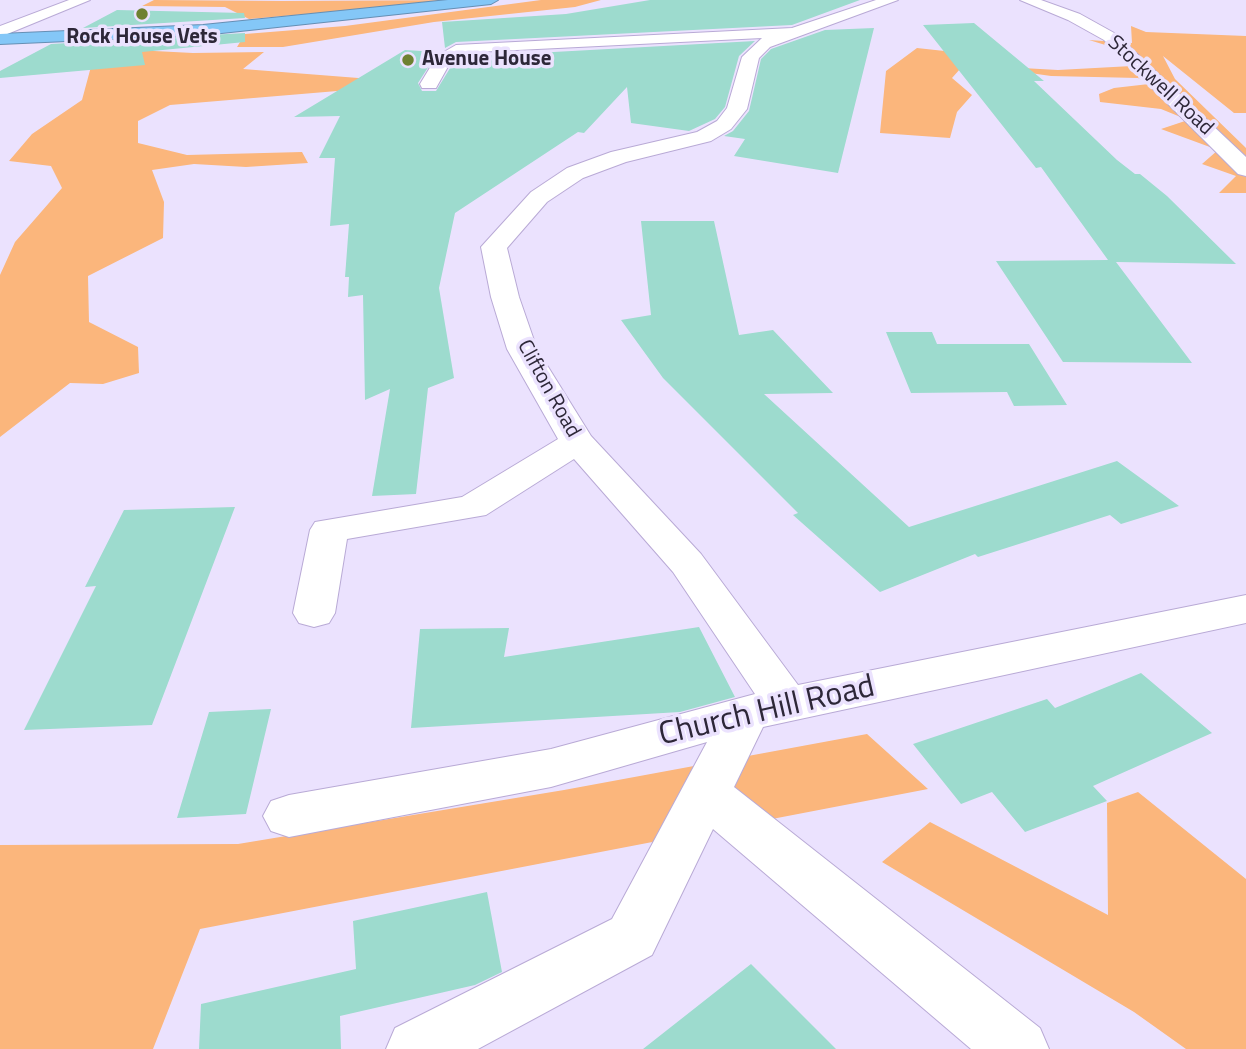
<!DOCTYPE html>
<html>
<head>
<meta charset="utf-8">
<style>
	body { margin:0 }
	canvas { display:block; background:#ebe2fe }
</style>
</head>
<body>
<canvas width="1246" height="1049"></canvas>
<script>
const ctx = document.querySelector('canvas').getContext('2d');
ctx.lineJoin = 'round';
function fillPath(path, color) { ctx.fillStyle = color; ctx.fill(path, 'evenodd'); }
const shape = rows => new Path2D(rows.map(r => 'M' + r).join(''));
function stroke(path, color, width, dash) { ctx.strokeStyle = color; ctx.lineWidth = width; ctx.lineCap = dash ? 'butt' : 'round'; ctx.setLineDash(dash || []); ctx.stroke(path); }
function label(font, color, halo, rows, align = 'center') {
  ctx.font = font + ' "Titillium Web",sans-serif'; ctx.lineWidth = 7; ctx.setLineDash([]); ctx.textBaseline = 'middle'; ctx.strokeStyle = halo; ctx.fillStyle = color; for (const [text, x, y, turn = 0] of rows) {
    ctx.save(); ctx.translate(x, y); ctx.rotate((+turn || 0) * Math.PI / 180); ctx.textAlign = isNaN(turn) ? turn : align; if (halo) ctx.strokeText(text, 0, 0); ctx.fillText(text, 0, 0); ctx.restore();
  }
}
fillPath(shape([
	[154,0,284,1,470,0,249,19,225,7,142,6],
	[541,0,601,0,575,7,434,22,283,47,237,47,245,34,345,26],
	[1131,26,1146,32,1246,36,1246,113,1234,113,1163,56,1175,79,1246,148,1246,193,1219,193,1236,176,1202,164,1218,150,1161,129,1188,120,1161,109,1100,102,1099,94,1114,88,1149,84,1138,78,1051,76,988,67,960,69,952,78,972,95,957,112,950,138,880,133,886,71,917,48,981,55,1022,68,1058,70,1132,66,1120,59,1125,51,1089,40,1132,43],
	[96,48,193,53,264,52,243,69,384,80,385,87,170,105,138,121,138,143,187,155,302,152,308,163,246,167,194,164,152,170,164,202,163,238,88,276,89,322,138,347,139,373,103,384,70,383,0,437,0,275,15,242,62,188,51,166,9,161,32,134,82,100],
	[867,734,928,789,200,929,153,1049,0,1049,0,845,238,844,564,790],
	[1138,792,1246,879,1246,1049,1186,1049,1134,1012,882,862,930,822,1108,915,1107,803]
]), '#fbb67c');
fillPath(shape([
	[650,0,860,0,792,25,456,42,445,48,442,22,566,14],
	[117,10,244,13,245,18,83,28],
	[974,23,1044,81,1034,81,1117,160,1135,174,1140,174,1167,196,1236,264,1116,262,1192,363,1063,362,996,261,1108,260,1041,167,1036,168,923,25],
	[874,28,838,173,734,156,745,139,724,136,733,131,749,111,761,59,771,49,825,30],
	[245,33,245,42,142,52,145,65,0,78,0,71,51,44],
	[755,41,739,56,725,107,715,119,689,131,631,123,627,87,584,133,578,132,455,213,439,288,454,378,428,388,416,494,372,496,390,389,365,400,363,295,348,297,349,277,345,277,349,224,330,226,335,158,319,158,340,116,294,117,405,50,438,52,418,83,422,91,436,91,452,65,462,57],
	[641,221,714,221,739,335,773,330,833,393,764,394,909,527,1117,461,1179,506,1121,524,1110,515,978,557,975,554,880,592,793,515,798,513,663,378,621,320,651,315],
	[886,332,932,332,937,344,1029,344,1067,405,1014,406,1007,392,911,393],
	[235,507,152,725,24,730,96,586,85,587,124,510],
	[699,627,735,697,680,712,411,728,420,629,509,628,504,657],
	[1141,673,1212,733,1093,786,1107,801,1025,832,992,792,961,804,913,744,1047,699,1055,708],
	[271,709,246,814,177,818,209,712],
	[487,892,502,972,475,985,340,1016,341,1049,199,1049,201,1004,356,969,353,921],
	[751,964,836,1049,643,1049]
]), '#9ddbce');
const street = shape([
	[69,0,90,0,0,37,0,26,69,0],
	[876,0,898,0,770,47,759,58,747,109,731,129,711,141,626,162,583,178,547,202,507,248,519,297,537,349,591,436,701,554,798,685,1246,595,1246,623,763,727,734,787,1040,1028,1049,1049,971,1049,713,829,652,955,478,1049,386,1049,395,1028,612,919,707,742,551,787,289,837,271,831,263,816,271,801,289,795,551,749,755,694,673,572,574,459,486,515,347,539,335,613,329,623,314,627,299,623,293,613,310,530,315,522,462,497,558,439,507,349,491,297,481,247,531,192,567,168,611,152,697,132,717,121,727,108,742,57,762,38,476,52,461,54,450,63,436,88,422,88,420,84,437,56,456,45,792,28,876,0],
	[1020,0,1041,0,1080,14,1116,34,1246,157,1246,176,1238,174,1104,40,1068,20,1020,0]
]);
const highway = shape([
	[448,0,498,0,491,4,203,35,0,44,0,34,203,25,448,0]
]);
stroke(street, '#b9aad6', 2);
stroke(highway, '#668fb4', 2);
fillPath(street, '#fff');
fillPath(highway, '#84c7f7');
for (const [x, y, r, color] of [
	[142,14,7,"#6e8131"],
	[408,60,7,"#6e8131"]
]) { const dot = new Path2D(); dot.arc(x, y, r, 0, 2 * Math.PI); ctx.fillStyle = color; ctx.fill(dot); stroke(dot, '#ebe2fe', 2.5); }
label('bold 21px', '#2d2738', '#ebe2fe', [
	["Rock House Vets",142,38],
	["Avenue House",422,60,"left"]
]);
label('21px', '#2d2738', '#ebe2fe', [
	["Stockwell Road",1160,86,43],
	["Clifton Road",548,389,61]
]);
label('32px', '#2d2738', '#ebe2fe', [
	["Church Hill Road",767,712,-13]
]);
</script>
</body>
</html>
